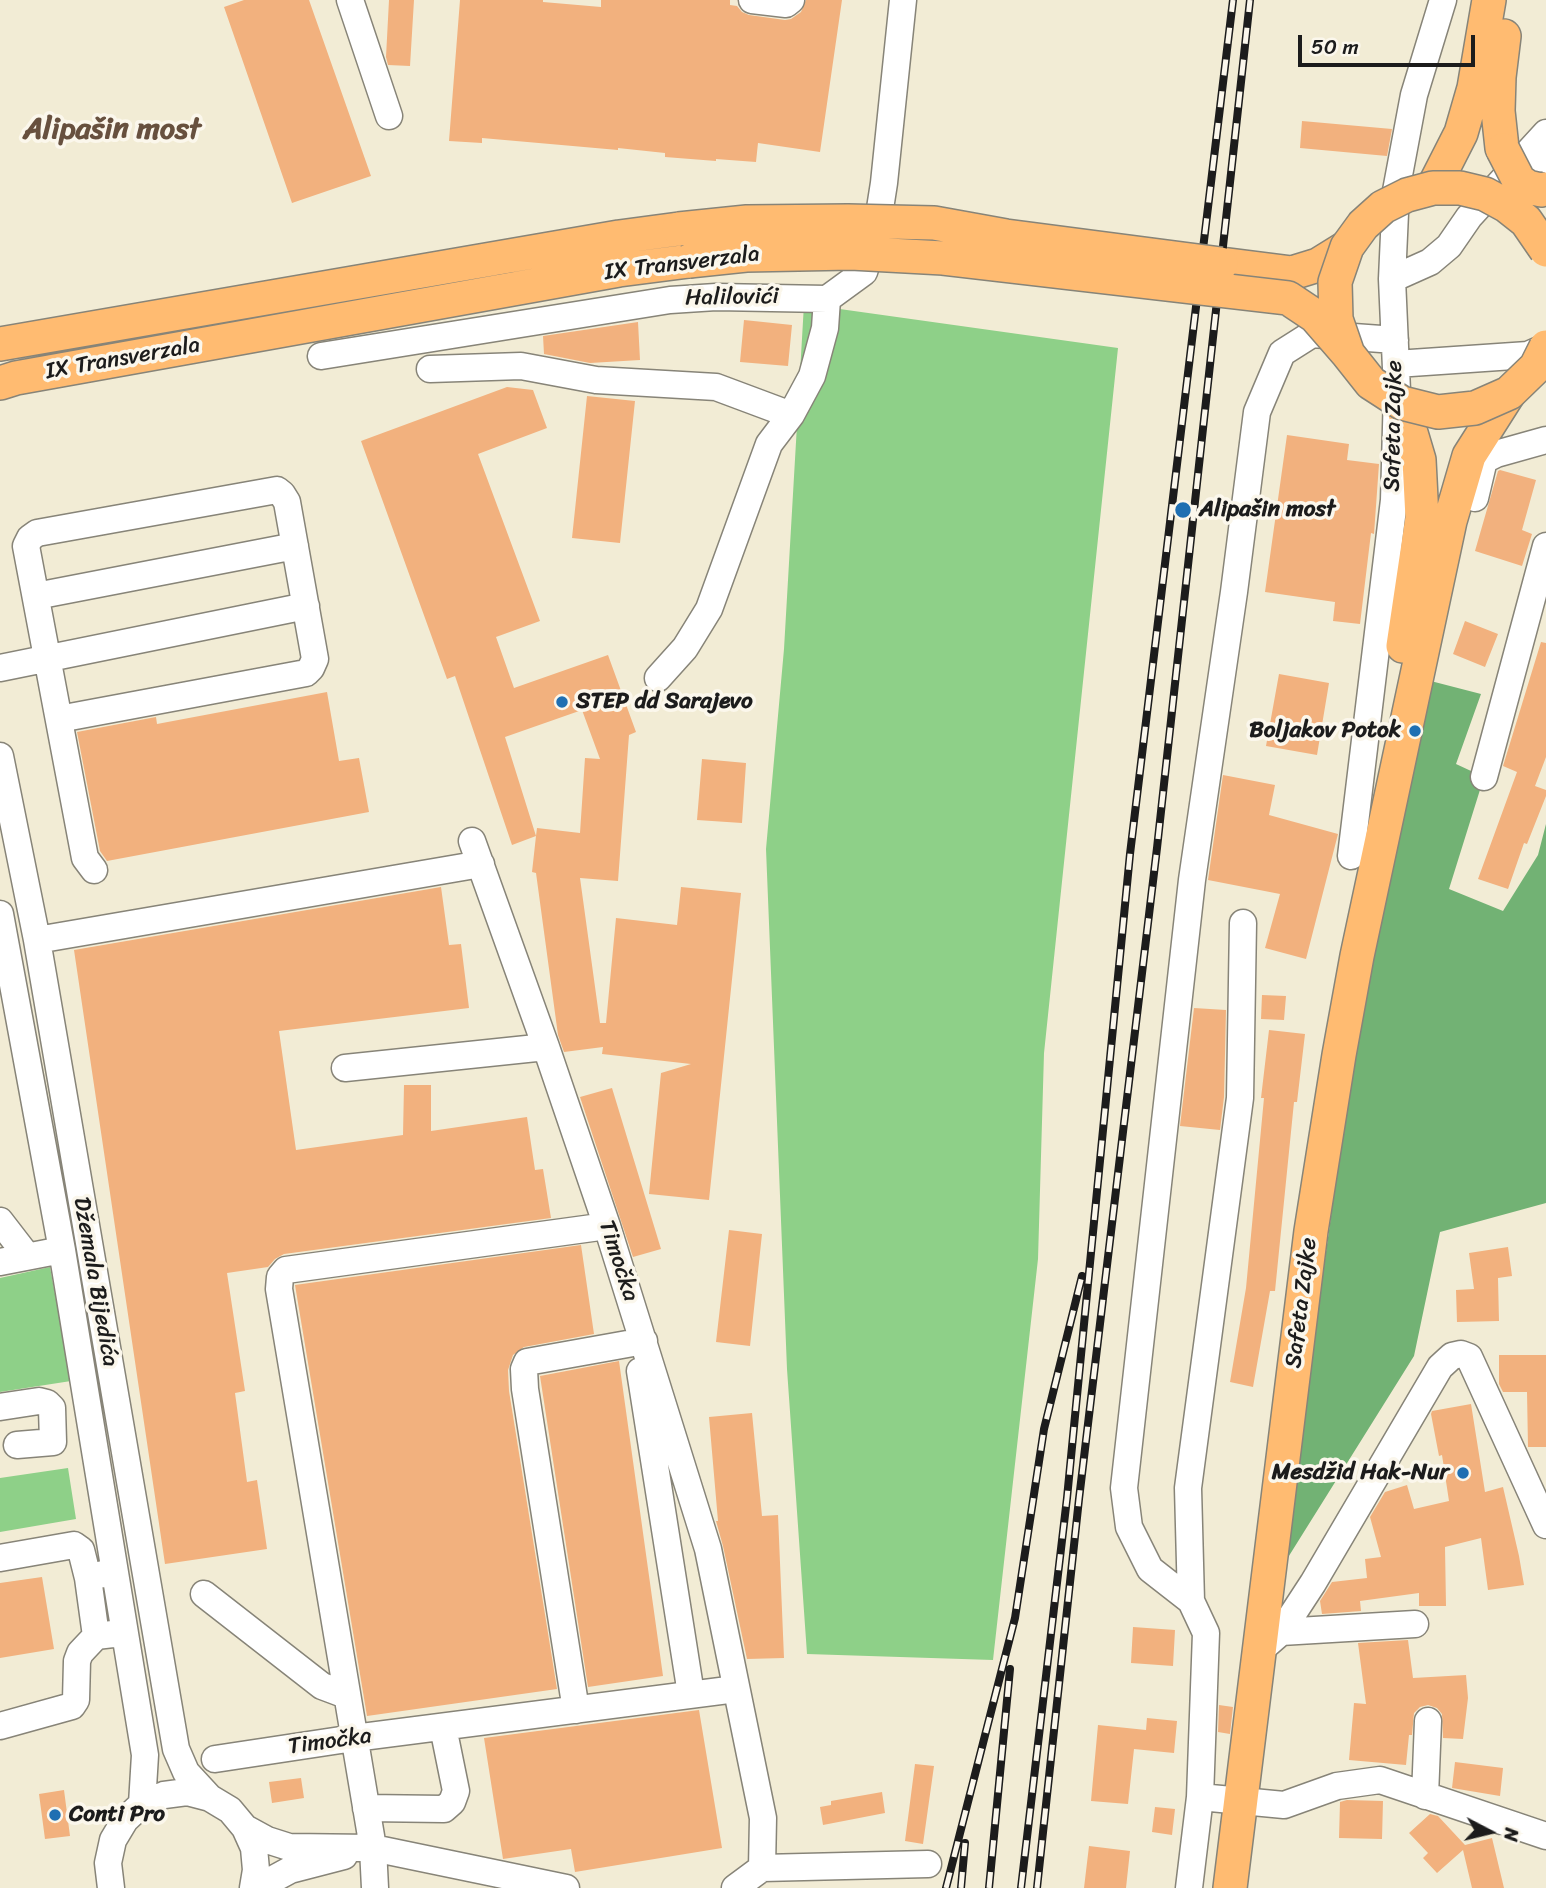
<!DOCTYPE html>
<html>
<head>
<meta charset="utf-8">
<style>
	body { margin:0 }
	#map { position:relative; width:1546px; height:1888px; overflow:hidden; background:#f2ecd5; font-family:Sriracha,sans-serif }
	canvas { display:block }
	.north { position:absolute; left:1455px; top:1797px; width:70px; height:70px; -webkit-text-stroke:5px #fbf7ec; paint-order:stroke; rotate:97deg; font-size:19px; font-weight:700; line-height:28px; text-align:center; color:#1c1c1c }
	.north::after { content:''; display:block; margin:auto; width:24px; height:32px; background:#1c1c1c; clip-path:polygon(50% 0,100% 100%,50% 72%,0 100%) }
	.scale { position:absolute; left:1298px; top:35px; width:177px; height:32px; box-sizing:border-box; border:4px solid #1c1c1c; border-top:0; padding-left:9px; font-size:21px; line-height:24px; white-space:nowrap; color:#1c1c1c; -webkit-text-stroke:5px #fbf7ec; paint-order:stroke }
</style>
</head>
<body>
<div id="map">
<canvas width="1546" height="1888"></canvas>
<div class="north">N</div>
<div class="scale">50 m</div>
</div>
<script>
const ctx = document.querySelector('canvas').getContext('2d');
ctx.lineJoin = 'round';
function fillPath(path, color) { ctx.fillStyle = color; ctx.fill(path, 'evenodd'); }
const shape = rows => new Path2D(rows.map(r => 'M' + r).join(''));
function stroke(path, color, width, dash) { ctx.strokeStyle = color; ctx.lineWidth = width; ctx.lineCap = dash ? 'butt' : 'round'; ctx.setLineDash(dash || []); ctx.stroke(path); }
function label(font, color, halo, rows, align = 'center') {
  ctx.font = font + ' Sriracha,sans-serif'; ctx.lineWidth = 7; ctx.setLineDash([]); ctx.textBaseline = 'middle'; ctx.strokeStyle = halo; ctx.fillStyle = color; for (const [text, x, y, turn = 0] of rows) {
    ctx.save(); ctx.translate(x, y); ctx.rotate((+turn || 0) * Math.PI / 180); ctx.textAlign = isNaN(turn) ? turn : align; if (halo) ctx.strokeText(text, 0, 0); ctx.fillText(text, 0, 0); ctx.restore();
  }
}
fillPath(shape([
	[804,304,1118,348,1044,1053,1038,1259,993,1660,807,1654,787,1369,766,849,784,649],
	[50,1267,71,1381,0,1392,0,1278],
	[68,1468,76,1519,0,1532,0,1478]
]), '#8ed088');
fillPath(shape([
	[1423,679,1481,694,1456,764,1484,777,1449,889,1503,911,1538,855,1546,824,1546,1203,1440,1232,1414,1356,1282,1567,1357,1030]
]), '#72b274');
fillPath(shape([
	[244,0,309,0,371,176,292,203,224,7],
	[389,0,414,0,410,66,388,65,386,57],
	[460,0,543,0,543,2,601,7,601,0,730,0,730,5,737,6,742,12,749,15,785,20,791,19,801,12,806,0,842,0,820,152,758,143,756,162,716,159,716,161,665,157,665,153,618,148,618,150,482,138,482,143,449,141],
	[1302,121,1392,129,1387,156,1300,148],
	[744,320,792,325,788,366,740,362],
	[638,322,640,360,590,363,544,354,543,336],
	[507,387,533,390,547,428,478,454,540,621,496,637,514,688,608,655,636,732,629,735,618,881,580,878,600,1023,606,1023,616,918,677,925,681,887,741,893,709,1200,649,1194,661,1073,691,1064,602,1054,603,1047,564,1052,558,1035,536,873,532,872,536,836,512,845,455,676,447,679,361,441],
	[582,710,600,759,585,758,580,833,537,828,536,836,505,737],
	[587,396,635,401,620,543,572,538],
	[1287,435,1349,444,1347,460,1379,464,1374,534,1371,533,1360,624,1333,621,1335,602,1265,592],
	[1500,470,1536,480,1522,530,1532,534,1522,566,1475,551,1498,471],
	[1465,621,1498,634,1485,667,1453,654],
	[1541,642,1546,643,1546,757,1535,786,1546,790,1546,796,1527,844,1524,843,1508,889,1478,879,1517,772,1503,766],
	[1279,674,1329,683,1317,755,1266,746],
	[327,692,339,761,359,758,369,812,107,861,100,851,77,732,156,717,157,724],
	[702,759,746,763,742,823,697,820],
	[1223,775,1275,785,1269,815,1338,834,1306,959,1265,948,1280,894,1208,880],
	[441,887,449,945,461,944,469,1008,279,1031,296,1150,403,1135,404,1085,431,1085,431,1131,527,1117,535,1170,543,1169,551,1218,284,1254,275,1259,268,1267,227,1273,245,1391,235,1393,247,1482,257,1480,267,1549,165,1564,74,950],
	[1262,995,1286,996,1284,1020,1261,1019],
	[1194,1008,1226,1010,1224,1097,1220,1130,1180,1126],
	[1269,1030,1305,1034,1297,1102,1294,1102,1275,1291,1270,1291,1253,1387,1230,1382,1246,1288,1264,1098,1261,1098],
	[612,1088,661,1249,633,1257,580,1097],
	[729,1230,762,1234,750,1346,716,1342],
	[581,1245,594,1334,524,1347,513,1355,508,1370,509,1391,557,1689,367,1716,295,1285],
	[1508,1247,1512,1276,1498,1278,1499,1321,1457,1322,1456,1290,1474,1289,1469,1253],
	[1499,1355,1546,1355,1546,1447,1528,1447,1527,1392,1503,1392,1499,1384],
	[619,1361,663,1676,588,1687,540,1376],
	[1471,1404,1485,1492,1503,1487,1519,1556,1524,1585,1488,1590,1481,1538,1445,1547,1446,1606,1419,1606,1419,1593,1360,1601,1361,1611,1322,1614,1320,1601,1332,1582,1367,1578,1365,1559,1381,1557,1370,1517,1385,1492,1407,1485,1414,1509,1449,1501,1442,1455,1439,1456,1431,1414,1432,1411],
	[752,1413,762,1516,778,1515,784,1658,747,1659,723,1546,716,1521,718,1521,709,1417],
	[42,1577,54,1649,0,1658,0,1583],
	[1133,1627,1175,1630,1173,1666,1131,1663],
	[1408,1640,1413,1678,1466,1675,1468,1698,1463,1739,1443,1738,1442,1714,1437,1708,1428,1705,1420,1707,1414,1713,1412,1735,1409,1735,1406,1765,1349,1760,1354,1703,1366,1704,1358,1643],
	[1219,1705,1233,1707,1230,1734,1218,1732],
	[699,1710,722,1848,575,1872,571,1849,503,1859,484,1738],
	[1147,1718,1177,1721,1174,1753,1134,1749,1128,1804,1091,1801,1098,1725,1146,1730],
	[1455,1762,1503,1768,1500,1796,1452,1788],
	[915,1764,934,1766,923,1844,905,1841],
	[301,1778,304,1798,272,1803,269,1782],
	[64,1790,70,1836,45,1839,39,1794],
	[882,1792,885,1813,823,1825,820,1807,831,1805,831,1801],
	[1347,1800,1383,1801,1382,1839,1339,1838,1340,1802],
	[1155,1807,1175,1809,1172,1835,1152,1832],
	[1430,1814,1438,1816,1465,1845,1492,1838,1504,1888,1472,1888,1463,1850,1437,1873,1423,1858,1428,1853,1409,1833],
	[1089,1846,1130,1851,1126,1888,1084,1888]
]), '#f2b17e');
const minor = shape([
	[350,0,389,116],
	[752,0,786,4,791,0],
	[1512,197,1546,160],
	[1392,279,1430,262,1449,246,1469,217,1546,133],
	[1395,340,1312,334,1282,353,1257,412,1234,592,1192,880,1124,1488,1129,1527,1150,1569,1191,1601,1206,1633,1200,1797,1284,1805,1337,1786,1380,1780,1546,1836],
	[321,356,670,300,716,297,827,299,864,272,876,234,884,183,903,0],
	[1396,364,1528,355,1546,347],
	[430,369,521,366,596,380,716,387,791,415],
	[1475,498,1484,460,1496,454,1546,440],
	[36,596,295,546],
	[0,668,306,606],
	[658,678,685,648,709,609,769,444,791,415,812,376,825,328,827,299],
	[59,719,306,673,311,668,315,659,287,502,282,494,277,490,37,533,30,538,26,546,85,858,94,870],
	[0,756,37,940,176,1749,186,1772,210,1798],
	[1484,777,1546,546],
	[472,841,546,1047,607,1226,708,1549,763,1818,762,1868,735,1888],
	[1351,856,1394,500,1397,391,1392,279,1396,191,1414,95,1443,0],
	[0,914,62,1250,145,1755,142,1804],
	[37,940,481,864],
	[345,1068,546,1047],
	[0,1221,27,1256],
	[0,1262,62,1250],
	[640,1371,691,1694],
	[0,1407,39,1401,47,1403,52,1408,53,1442,17,1445],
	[0,1558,74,1545,81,1550,88,1578,114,1571],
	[88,1578,96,1636,113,1634],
	[204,1594,322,1686,346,1695],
	[1191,1601,1188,1488,1240,1098,1243,923],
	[1281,1632,1415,1624],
	[1258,1652,1281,1632,1313,1583,1440,1367,1452,1356,1461,1354,1469,1357,1546,1525],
	[576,1710,525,1389,524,1369,527,1362,644,1341],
	[0,1726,72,1706,76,1700,77,1661,80,1653,96,1636],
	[215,1759,354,1738,736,1689],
	[1425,1796,1428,1721],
	[366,1808,444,1809,452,1802,456,1791,443,1727],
	[245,1828,267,1840,289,1847,373,1848,566,1888],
	[762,1868,928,1864],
	[111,1888,108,1863,113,1840,125,1820,142,1804,164,1795,187,1792,210,1798,230,1810,245,1828,254,1848,256,1870,253,1888],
	[257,1888,290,1870,344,1856],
	[375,1888,373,1848,279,1289,280,1277,286,1270,607,1226],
	[1189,1888,1200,1797]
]);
const major = shape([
	[1502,148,1498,111,1499,77,1504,36],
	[1433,188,1461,133,1474,88,1489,0],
	[1221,264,1292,273,1318,265,1347,247],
	[0,344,619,237,679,229],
	[0,383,16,378,619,270,689,261],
	[1402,403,1419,460,1422,518,1403,646],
	[1230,1888,1311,1231,1339,1055,1357,956,1450,521,1469,456,1509,393]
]);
stroke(minor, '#878478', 29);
stroke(major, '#878478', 36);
stroke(minor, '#fff', 26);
stroke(major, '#ffbb71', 33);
const rail = shape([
	[946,1888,1015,1618,1044,1429,1082,1276],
	[961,1888,965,1843],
	[989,1888,1010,1669],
	[1021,1888,1067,1498,1130,854,1233,0],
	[1037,1888,1079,1499,1157,848,1250,0]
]);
stroke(rail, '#1c1c1c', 8);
stroke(rail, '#fbf7ec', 5, [16]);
const majorBridge = shape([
	[1503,150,1519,181,1528,187,1541,190,1546,189],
	[679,229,747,222,848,221,934,223,1006,236,1221,264],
	[1546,250,1526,221,1507,206,1485,194,1460,188,1433,188,1407,195,1383,207,1363,225,1347,247,1335,282,1336,319,1348,354,1371,383,1402,403,1438,412,1475,408,1509,393,1536,367,1546,347],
	[689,261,746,255,851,253,943,258,1288,298,1315,316,1348,354]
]);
stroke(majorBridge, '#878478', 36, []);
stroke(majorBridge, '#ffbb71', 33);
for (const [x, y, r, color] of [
	[1183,510,9,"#1f6fb2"],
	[562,702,7,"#1f6fb2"],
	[1415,731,7,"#1f6fb2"],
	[1463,1473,7,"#1f6fb2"],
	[55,1815,7,"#1f6fb2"]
]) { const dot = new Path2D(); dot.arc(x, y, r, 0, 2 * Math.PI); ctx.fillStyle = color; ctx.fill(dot); stroke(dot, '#fbf7ec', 2.5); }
label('23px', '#1c1c1c', '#fbf7ec', [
	["IX Transverzala",682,264,-7],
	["Halilovići",732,298,-1],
	["IX Transverzala",123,359,-10],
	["Safeta Zajke",1394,426,-89],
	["Timočka",618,1261,72],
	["Džemala Bijedića",95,1282,80],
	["Safeta Zajke",1302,1303,-83],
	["Timočka",330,1742,-8]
]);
label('bold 23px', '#1c1c1c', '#fbf7ec', [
	["Alipašin most",1199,510],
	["STEP dd Sarajevo",576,702],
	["Boljakov Potok",1401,731,"right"],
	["Mesdžid Hak-Nur",1449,1473,"right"],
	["Conti Pro",69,1815]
], 'left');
label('bold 30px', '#67503e', '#fbf7ec', [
	["Alipašin most",112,130]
]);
</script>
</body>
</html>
